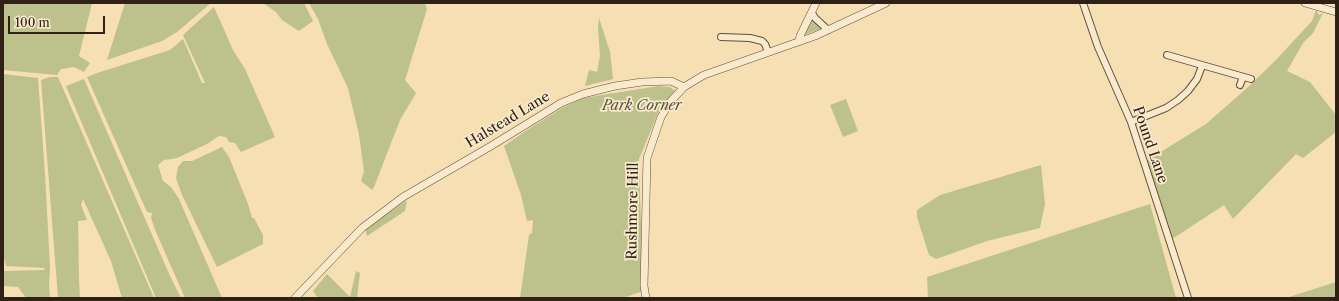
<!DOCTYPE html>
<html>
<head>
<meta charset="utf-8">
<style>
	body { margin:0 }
	#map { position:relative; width:1339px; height:301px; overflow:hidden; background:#f6dfb3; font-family:"Libre Caslon Text",serif }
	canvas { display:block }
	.frame { position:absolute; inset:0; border:4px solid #2f2116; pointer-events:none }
	.scale { position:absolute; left:8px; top:16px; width:97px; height:18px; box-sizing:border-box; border:2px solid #2f2116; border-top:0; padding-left:5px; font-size:12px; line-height:14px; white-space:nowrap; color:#2f2116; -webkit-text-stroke:3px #f9eace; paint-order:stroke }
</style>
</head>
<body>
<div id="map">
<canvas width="1339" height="301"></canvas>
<div class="frame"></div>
<div class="scale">100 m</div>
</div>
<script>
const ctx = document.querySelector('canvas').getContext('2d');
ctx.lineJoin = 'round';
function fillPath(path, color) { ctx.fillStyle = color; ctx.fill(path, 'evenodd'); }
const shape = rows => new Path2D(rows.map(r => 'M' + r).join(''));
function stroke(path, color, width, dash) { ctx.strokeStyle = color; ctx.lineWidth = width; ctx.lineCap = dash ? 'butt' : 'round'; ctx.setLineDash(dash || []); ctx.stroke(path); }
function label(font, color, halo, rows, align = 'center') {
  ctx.font = font + ' "Libre Caslon Text",serif'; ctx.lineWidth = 3.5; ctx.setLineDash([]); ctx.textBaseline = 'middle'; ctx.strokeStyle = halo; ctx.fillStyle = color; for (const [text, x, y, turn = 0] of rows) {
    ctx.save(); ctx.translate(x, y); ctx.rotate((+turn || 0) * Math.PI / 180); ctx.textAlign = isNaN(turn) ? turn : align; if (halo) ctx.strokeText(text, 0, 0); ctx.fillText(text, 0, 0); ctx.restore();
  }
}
fillPath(shape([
	[3,3,92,3,79,56,90,63,84,72,74,67,61,69,57,75,3,70],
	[125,3,211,3,177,32,162,41,107,60],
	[263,3,304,3,313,21,299,31,282,20,276,12],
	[309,3,425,3,427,9,405,80,416,93,400,120,374,187,372,190,361,181,364,171,359,135,348,88,327,44,318,19],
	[214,7,233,50,245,69,275,137,241,152,235,143,229,142,226,137,219,136,207,144,177,158,164,160,158,165,163,181,171,187,179,199,222,298,185,298,156,232,151,218,152,213,147,212,87,77,97,73,170,50,183,39,202,83,205,83,183,35],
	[1316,10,1319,15,1323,13,1313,33,1303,43,1287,71,1310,82,1336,115,1336,132,1303,158,1296,154,1233,219,1224,205,1172,239,1146,161,1206,124,1246,89,1275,61,1312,21],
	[599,18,610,52,613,79,585,86,589,70,597,72,600,56,598,27],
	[813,18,816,23,823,28,807,34,805,34,806,28],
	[3,74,38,78,45,174,50,268,49,284,50,298,26,298,18,287,3,286,3,271,44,270,45,268,6,266,5,260,3,261],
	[50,77,58,77,154,298,122,298,111,261,83,199,81,205,87,220,78,221,79,279,80,298,58,298,41,80],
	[84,79,170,276,181,298,156,298,66,86],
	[659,86,670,87,675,91,658,113,639,159,643,291,623,298,520,298,529,235,532,233,533,220,527,221,521,195,504,146,527,130,562,108,583,98],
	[846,99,858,131,843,137,830,105],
	[222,147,229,157,248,204,252,218,254,218,263,235,263,244,217,267,182,195,176,178,178,167,183,161,192,161],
	[1041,165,1045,204,1040,228,987,241,936,259,929,255,917,217,917,210,940,195],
	[407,200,405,211,367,236,365,229],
	[1150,204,1176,298,928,298,927,277],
	[356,271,360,273,357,298,318,298,313,291,327,274,350,297],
	[1336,282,1336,297,1331,298,1286,298]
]), '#bdc18b');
const minor = shape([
	[1083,3,1098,47,1131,122,1188,298],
	[812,13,815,18,828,30],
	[721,37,750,38,762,41,765,44,768,52],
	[1167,55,1251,79],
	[1240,85,1243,77],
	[1131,122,1166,108,1178,100,1188,91,1197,79,1202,66]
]);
const tertiary = shape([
	[1305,3,1336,12],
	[799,41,800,36,816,3],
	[295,298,362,228,403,197,491,146,561,103,583,94,615,86,642,82,671,81,684,87],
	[646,298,644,286,647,158,661,117,671,101,684,87,704,75,815,36,886,3]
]);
stroke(minor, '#61503d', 8);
stroke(tertiary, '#61503d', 8);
stroke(minor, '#f9eace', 6);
stroke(tertiary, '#f9eace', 7);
label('italic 14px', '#5a5139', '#f9eace', [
	["Park Corner",642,106]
]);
label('14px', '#2f2116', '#f9eace', [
	["Halstead Lane",508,120,-31],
	["Pound Lane",1150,145,71],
	["Rushmore Hill",633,211,-89]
]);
</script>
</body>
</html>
